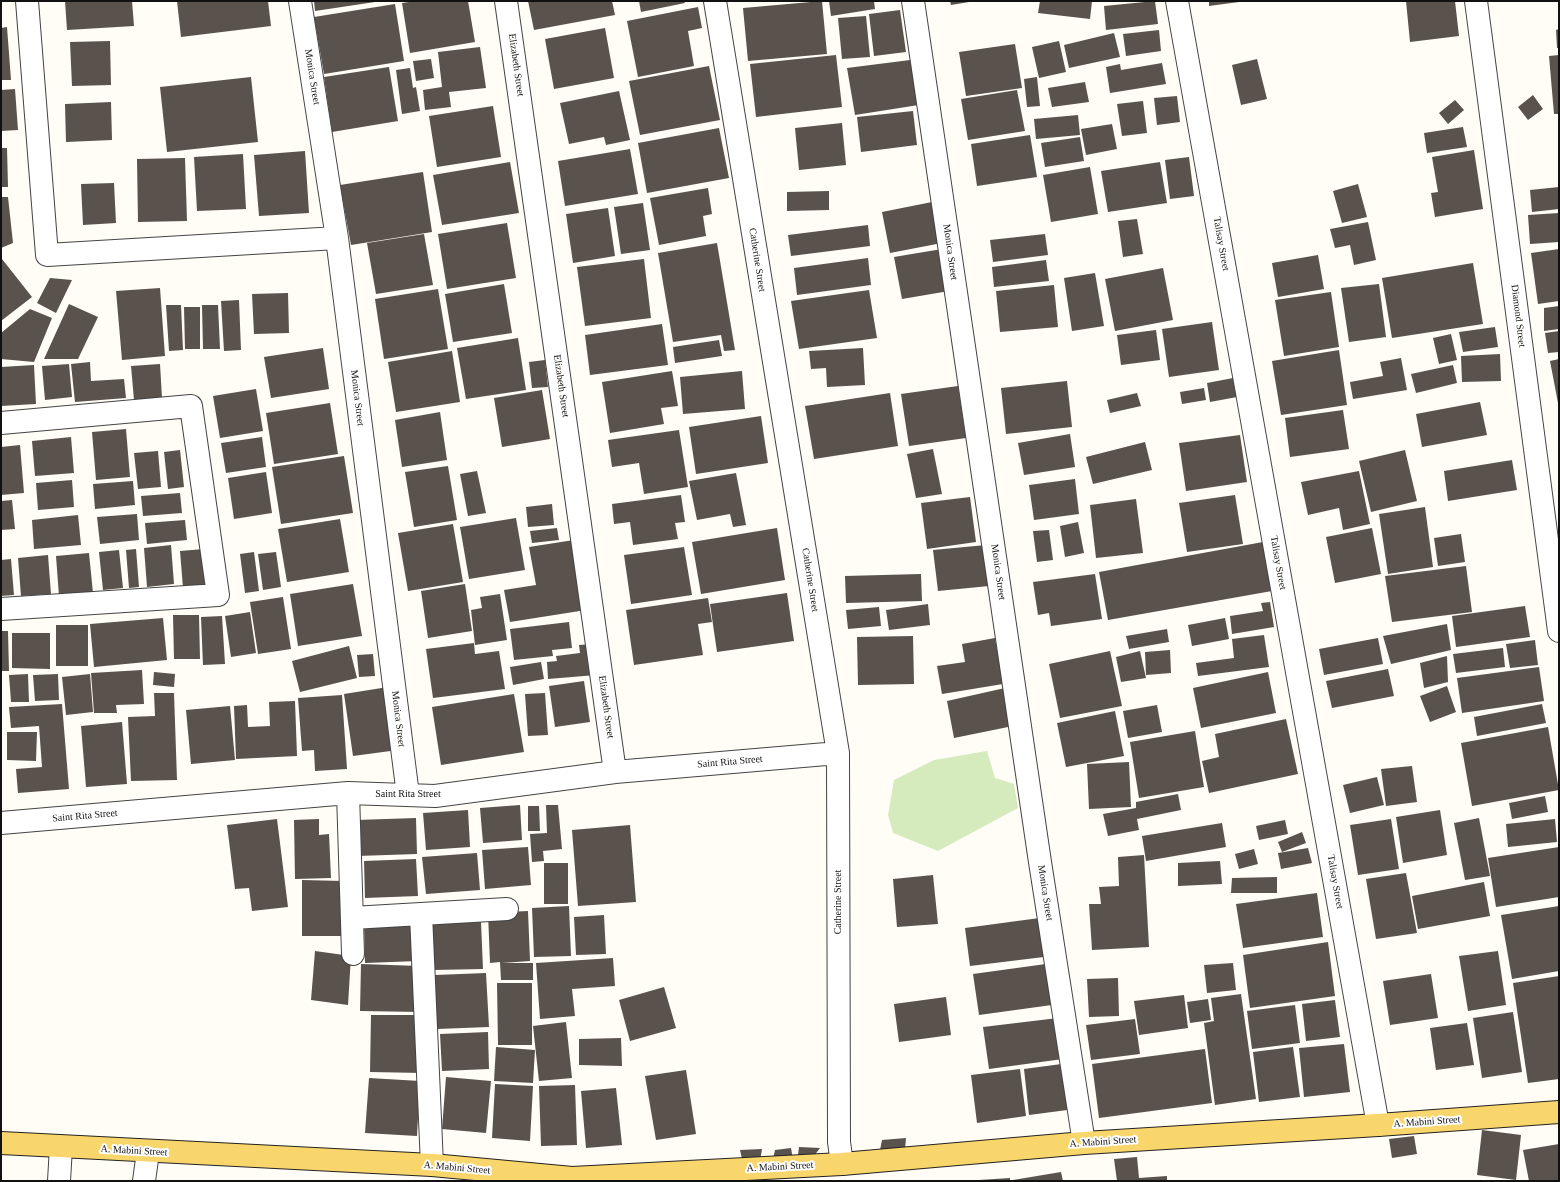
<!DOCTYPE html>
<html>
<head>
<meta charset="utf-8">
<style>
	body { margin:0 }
	#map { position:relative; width:1560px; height:1182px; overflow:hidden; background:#fffdf5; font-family:Georgia,serif }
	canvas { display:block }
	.frame { position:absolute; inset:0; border:2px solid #111; pointer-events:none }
</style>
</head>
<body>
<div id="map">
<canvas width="1560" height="1182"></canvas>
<div class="frame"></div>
</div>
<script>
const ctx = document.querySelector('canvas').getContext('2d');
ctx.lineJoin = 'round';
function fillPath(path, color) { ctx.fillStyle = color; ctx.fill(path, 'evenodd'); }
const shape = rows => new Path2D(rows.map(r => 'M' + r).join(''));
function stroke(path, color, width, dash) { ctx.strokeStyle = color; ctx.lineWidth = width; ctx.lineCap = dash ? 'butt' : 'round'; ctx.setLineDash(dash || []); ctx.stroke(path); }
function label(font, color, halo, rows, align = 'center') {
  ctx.font = font + ' Georgia,serif'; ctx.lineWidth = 4; ctx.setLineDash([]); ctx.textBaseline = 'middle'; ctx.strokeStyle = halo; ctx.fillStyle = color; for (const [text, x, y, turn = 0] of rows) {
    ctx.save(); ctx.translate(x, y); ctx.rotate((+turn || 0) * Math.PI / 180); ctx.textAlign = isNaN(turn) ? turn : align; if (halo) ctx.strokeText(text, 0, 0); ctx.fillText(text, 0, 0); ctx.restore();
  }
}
fillPath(shape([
	[987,751,995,778,1014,784,1018,808,938,851,893,833,888,815,894,780,934,760]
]), '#d5ebbd');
fillPath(shape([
	[65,1,132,1,134,26,67,30],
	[177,1,268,1,271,26,181,37],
	[314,1,375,1,375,2,315,11],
	[416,1,468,1,475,42,410,53,402,3],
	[528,1,612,1,615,15,534,30],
	[639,1,684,1,685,3,641,12],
	[822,1,827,54,748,61,743,8],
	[829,1,874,1,875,9,831,16],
	[950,1,969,1,969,2,951,5],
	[1040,1,1092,1,1090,19,1038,13],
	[1155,1,1158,24,1106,30,1104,6],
	[1209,1,1239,1,1239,2,1209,6],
	[1406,1,1455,1,1459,36,1410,42],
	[395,4,404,61,324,74,314,17],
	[698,7,702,28,688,31,694,66,638,77,627,21],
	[900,10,906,52,874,56,869,14],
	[866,16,870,57,842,59,838,18],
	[7,27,11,80,1,80,1,28],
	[605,28,614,78,554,89,545,39],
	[1559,29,1559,48,1557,48,1556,30],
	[1159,30,1161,51,1126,56,1123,34],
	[1114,33,1120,57,1069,68,1064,45],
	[110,41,111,85,72,86,70,42],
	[1059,41,1066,72,1039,78,1032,47],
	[1015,44,1022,88,966,96,959,52],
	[480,47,486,88,449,92,451,107,425,110,423,90,442,87,438,52],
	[836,55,842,107,756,117,750,64],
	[1559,55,1559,114,1554,114,1549,56],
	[431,59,434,78,416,81,413,61],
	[918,59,925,104,855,115,847,68],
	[1257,59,1267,99,1241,105,1232,65],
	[1162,63,1166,84,1110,93,1106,67,1120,64,1121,70],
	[709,66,720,120,640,135,629,81],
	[389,67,398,121,332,132,324,77],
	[410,68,413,88,416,87,420,111,402,114,396,70],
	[251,77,258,142,167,152,160,87],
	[1037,77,1040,106,1027,107,1024,79],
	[1085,82,1089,102,1052,107,1048,88],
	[15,89,18,130,1,131,1,90],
	[1017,90,1025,131,968,140,961,99],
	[619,91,630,140,606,145,604,137,569,144,560,103],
	[1533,95,1543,109,1528,120,1518,107],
	[1177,96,1180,122,1157,125,1154,98],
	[1455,100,1464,110,1448,124,1439,113],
	[1143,101,1147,133,1122,136,1117,104],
	[111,102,112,140,66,142,65,104],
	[493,106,501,157,437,167,429,116],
	[913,111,917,145,861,152,857,117],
	[1078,115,1080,135,1036,139,1034,119],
	[842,123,846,165,799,170,795,128],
	[1112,124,1117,149,1086,155,1081,129],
	[1463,127,1467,147,1427,153,1424,133],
	[719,128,729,178,647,193,638,143],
	[1030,135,1037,177,977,186,971,144],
	[1080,137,1084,161,1045,167,1041,143],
	[1,148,7,148,8,187,1,187],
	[630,149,638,194,565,206,558,161],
	[1474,150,1483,209,1435,217,1431,193,1438,192,1432,157],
	[305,151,309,213,259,216,254,155],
	[243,154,246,209,197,211,194,157],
	[1189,157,1194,196,1170,199,1165,160],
	[185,158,187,221,138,222,137,159],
	[510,162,519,213,442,225,433,175],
	[1160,162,1167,203,1108,212,1101,171],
	[1090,167,1098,214,1051,222,1043,175],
	[423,172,432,232,351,245,340,185],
	[114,183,116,223,83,225,81,184],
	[1358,184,1367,217,1342,223,1333,191],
	[1559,187,1559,209,1532,212,1530,190],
	[708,188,712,214,703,216,706,236,659,245,650,198],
	[829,191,829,210,787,211,787,192],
	[1,197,8,197,13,243,1,248],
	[942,200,947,242,890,253,882,212],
	[643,203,650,250,621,254,614,207],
	[608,208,615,256,573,263,566,214],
	[1559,213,1559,242,1530,244,1528,215],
	[1137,219,1143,254,1123,257,1118,221],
	[1368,222,1376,260,1354,265,1350,245,1335,248,1330,229],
	[507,223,516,278,447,289,438,234],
	[868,225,870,246,791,256,788,235],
	[424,234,433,285,376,294,367,243],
	[1045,234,1048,255,993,262,990,240],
	[717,243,735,350,724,351,721,335,673,342,658,253],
	[942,249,949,291,902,299,894,257],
	[1559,249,1559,301,1538,304,1531,253],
	[1318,255,1324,289,1278,297,1272,263],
	[868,258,871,285,797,295,794,268],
	[2,259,32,297,1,321,1,260],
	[644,259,651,318,585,326,577,267],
	[1046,260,1049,281,994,287,992,267],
	[1473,263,1483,324,1392,338,1382,278],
	[1163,268,1173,320,1115,331,1105,279],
	[1095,273,1104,326,1072,331,1064,278],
	[50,278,72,280,56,313,37,303],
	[504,284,512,333,453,342,445,294],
	[1379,284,1386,337,1349,342,1341,288],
	[1054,285,1058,327,1000,332,996,291],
	[160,288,165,356,122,360,116,291],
	[438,289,448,349,384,359,375,299],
	[869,290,877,338,799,349,791,301],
	[1331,292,1339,347,1284,356,1275,300],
	[288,293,289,333,254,334,252,294],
	[239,300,241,350,224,351,221,301],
	[69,304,98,317,78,359,44,359],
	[166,305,181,305,183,350,169,351],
	[202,305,218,305,220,349,203,349],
	[1559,306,1559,329,1544,331,1544,308],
	[184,307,200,307,200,349,185,349],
	[30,309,52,318,34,362,1,359,1,333],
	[1212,322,1219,370,1169,377,1162,329],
	[662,324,668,365,590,375,585,335],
	[1495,327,1498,347,1463,352,1459,332],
	[1156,330,1160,360,1121,365,1117,335],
	[1559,331,1559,352,1548,353,1545,333],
	[1451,334,1457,360,1439,364,1433,338],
	[518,338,526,390,466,399,457,348],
	[719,340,722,356,675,363,673,347],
	[323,348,329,389,271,398,264,357],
	[863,348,865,385,827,387,826,368,811,369,809,351],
	[1339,350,1347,405,1281,415,1272,361],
	[452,351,460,402,396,412,388,362],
	[1500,354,1501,381,1462,382,1461,356],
	[1401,358,1407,390,1353,399,1350,382,1383,376,1380,362],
	[1559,359,1559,403,1558,403,1550,361],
	[545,360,548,387,532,388,529,362],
	[90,362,91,381,124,379,126,398,75,402,71,364],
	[69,364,72,397,45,400,42,366],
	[160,364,162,398,134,400,131,366],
	[34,365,36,404,1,406,1,367],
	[1453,365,1457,383,1416,393,1411,374],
	[672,371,678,406,661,408,664,424,610,433,602,382],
	[742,371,745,409,683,414,680,377],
	[1233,378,1237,397,1210,402,1207,383],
	[1067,381,1072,427,1006,434,1001,388],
	[958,386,966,438,909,446,901,394],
	[1204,388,1206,400,1182,404,1180,392],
	[256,389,263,431,220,438,213,396],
	[542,390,550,439,502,447,494,398],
	[890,393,898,446,814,459,805,406],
	[1137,393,1141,406,1110,413,1107,400],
	[1480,402,1487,435,1422,447,1416,414],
	[330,403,338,454,274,464,266,413],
	[1343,410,1349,449,1290,457,1285,418],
	[440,412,447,460,402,467,395,420],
	[761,416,768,463,696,474,689,427],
	[126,429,130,477,96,480,92,432],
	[679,430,688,487,644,494,639,463,612,467,608,440],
	[1070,434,1075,467,1024,475,1018,443],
	[1240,435,1247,482,1186,491,1179,443],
	[71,437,74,473,35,476,32,441],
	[262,437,266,467,226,473,221,443],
	[1145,442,1152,470,1093,484,1086,457],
	[20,445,24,493,1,495,1,447],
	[933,449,942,494,916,498,907,454],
	[180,450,184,487,168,489,164,452],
	[1405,450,1417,501,1371,512,1359,461],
	[158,451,161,487,138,489,134,453],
	[344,456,353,513,281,524,272,467],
	[1512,460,1517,490,1448,501,1444,471],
	[448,466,457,520,414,527,405,472],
	[477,471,486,513,468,516,460,474],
	[1359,471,1370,524,1343,530,1339,508,1308,515,1301,482],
	[266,472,272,513,234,519,228,478],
	[736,473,746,525,733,527,730,514,697,520,689,481],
	[1075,479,1079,514,1034,520,1029,485],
	[72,480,74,507,38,510,36,483],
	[133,481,135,505,95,509,93,484],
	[180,493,182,513,143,516,141,496],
	[681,495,685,522,675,523,678,539,633,545,630,522,614,524,612,504],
	[1235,495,1243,544,1187,552,1179,503],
	[970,497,976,542,927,549,921,503],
	[1136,499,1143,553,1096,558,1090,505],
	[12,500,15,529,1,530,1,501],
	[552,504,554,525,528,527,526,507],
	[1425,507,1433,567,1388,574,1379,514],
	[137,514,139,540,100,544,97,517],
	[78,515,81,545,34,549,32,520],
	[516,518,525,570,469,579,460,527],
	[340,519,349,572,287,582,278,529],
	[185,520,187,540,147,544,145,523],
	[1078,522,1084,553,1065,557,1060,526],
	[453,524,463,582,408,591,398,533],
	[557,528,559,540,532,543,530,531],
	[777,528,785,580,701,594,692,542],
	[1372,528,1381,574,1335,583,1326,537],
	[1049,530,1053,560,1037,562,1033,531],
	[1461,534,1465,562,1438,566,1434,538],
	[574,540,586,610,510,622,504,590,536,585,529,547],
	[1263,542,1272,591,1108,620,1099,572],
	[171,545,174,584,147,587,144,548],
	[986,545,989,586,938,591,933,550],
	[684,547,692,595,631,604,624,555],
	[136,549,139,587,129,588,126,550],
	[204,549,207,585,183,588,180,551],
	[119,550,123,588,103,590,99,552],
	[254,552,259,591,245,593,240,554],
	[276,552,281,587,263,590,258,554],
	[89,553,93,593,59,596,56,556],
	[48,555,51,594,21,596,18,558],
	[11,559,14,595,1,596,1,560],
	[1466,566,1472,612,1392,622,1385,576],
	[921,574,922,601,846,603,845,576],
	[1095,574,1102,619,1051,626,1049,613,1038,615,1033,582],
	[353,584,362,636,298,646,290,594],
	[465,584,472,631,428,638,421,591],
	[787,593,794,641,717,652,710,604],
	[500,594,507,640,475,645,471,610,482,608,480,597],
	[283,597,291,649,258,654,250,602],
	[708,598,712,622,698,624,703,655,634,665,626,610],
	[1270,602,1274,627,1232,634,1230,616,1263,611,1261,603],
	[928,604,930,625,889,630,886,610],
	[1525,606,1530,637,1456,647,1452,616],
	[879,607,881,626,848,629,846,610],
	[250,612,256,653,231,657,225,616],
	[173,615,199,615,200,659,174,659],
	[222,616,225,664,203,665,201,617],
	[163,618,167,660,94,667,90,624],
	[1225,618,1229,639,1192,646,1188,625],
	[569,622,572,648,552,650,553,656,514,660,510,629],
	[1447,624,1451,650,1391,664,1383,636],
	[56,625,88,625,88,666,56,666],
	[1167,629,1169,642,1129,649,1126,636],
	[1,631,8,631,9,671,1,671],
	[12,633,50,633,50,669,12,668],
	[1264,635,1269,667,1198,676,1196,663,1234,658,1232,639],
	[913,636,914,684,858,685,857,637],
	[995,638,1003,684,942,694,937,666,965,662,962,644],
	[1378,638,1383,664,1324,675,1319,649],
	[1535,640,1538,665,1510,668,1506,644],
	[474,643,475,654,499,651,505,689,433,698,426,649],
	[593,644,596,675,548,679,547,662,557,661,556,656,580,653,579,645],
	[349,646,357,678,300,692,292,661],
	[1503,648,1505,667,1456,673,1453,654],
	[1170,650,1171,673,1146,675,1145,652],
	[1110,651,1122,706,1060,718,1049,664],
	[1140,651,1146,678,1121,682,1116,657],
	[373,654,375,676,359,677,357,655],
	[1447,656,1448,682,1424,688,1420,663],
	[541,662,544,679,513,685,510,667],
	[1539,667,1544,701,1462,713,1457,678],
	[1388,669,1394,696,1332,708,1326,681],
	[142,670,144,704,116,705,117,713,94,713,91,673],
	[154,672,175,674,174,687,153,685],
	[1268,672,1276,713,1201,728,1193,688],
	[28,674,29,702,11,702,9,675],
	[58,674,59,700,35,701,33,675],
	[90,674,93,712,66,715,62,677],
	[584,681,590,722,555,727,549,686],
	[1447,686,1456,712,1430,722,1420,696],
	[388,687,398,750,353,756,344,694],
	[1005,688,1013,726,954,738,947,701],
	[154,693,174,693,177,780,131,781,128,717,155,716],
	[545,693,548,735,528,736,525,694],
	[514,694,524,752,441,765,432,707],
	[342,695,347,769,315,771,314,750,302,751,298,698],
	[295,701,297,756,236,759,234,706,247,705,248,727,270,726,269,702],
	[62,704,69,789,18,793,16,769,42,767,39,726,11,728,9,707],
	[1542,704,1546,723,1477,736,1474,717],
	[1157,705,1162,732,1128,738,1123,711],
	[230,706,235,760,191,764,186,710],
	[1115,711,1124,756,1066,767,1057,723],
	[1286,719,1298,774,1209,793,1202,761,1219,757,1215,734],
	[122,722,127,784,86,787,81,726],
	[1548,727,1559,790,1472,806,1461,743],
	[1195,731,1204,787,1139,798,1130,742],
	[7,732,37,732,36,761,7,760],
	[1129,762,1131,807,1089,809,1087,764],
	[1412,766,1417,802,1386,806,1381,769],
	[1377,777,1384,805,1350,813,1343,785],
	[1178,794,1181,810,1137,819,1139,830,1108,836,1103,814,1136,808,1136,802],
	[1545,796,1548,812,1512,819,1509,803],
	[520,805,522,840,483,843,480,808],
	[546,805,558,805,562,849,543,851,544,861,532,862,530,834,547,833],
	[528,806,539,806,540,831,528,831],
	[468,810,470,847,426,850,423,813],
	[1440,810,1447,855,1403,863,1396,817],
	[416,818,417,854,357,856,356,820],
	[1479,818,1490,876,1465,880,1454,823],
	[277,819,288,907,252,911,249,888,235,889,227,825],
	[319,819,319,835,329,834,331,878,295,879,294,820],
	[1391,819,1399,869,1358,875,1350,825],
	[1555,819,1557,842,1508,847,1506,824],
	[1285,820,1288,834,1259,840,1256,826],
	[1222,823,1226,847,1146,861,1142,836],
	[630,825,636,902,578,906,572,830],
	[1302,832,1306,843,1282,852,1278,842],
	[528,847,531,885,485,889,482,850],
	[1559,847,1559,897,1496,907,1488,858],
	[1308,848,1312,863,1281,869,1278,853],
	[1254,849,1258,864,1239,869,1235,854],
	[477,853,480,890,426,894,422,857],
	[1144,855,1149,947,1092,950,1089,904,1101,904,1099,887,1119,886,1118,857],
	[416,859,418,896,365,898,364,861],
	[1220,861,1222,884,1178,886,1178,863],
	[544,863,568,863,568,904,544,904],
	[1406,873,1417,933,1376,939,1366,879],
	[933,875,938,924,897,927,893,879],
	[1277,877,1277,893,1231,893,1232,878],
	[302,880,343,881,343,936,302,936],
	[1484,882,1490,916,1418,929,1412,896],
	[1317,893,1323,937,1243,948,1236,904],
	[569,906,571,956,534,957,532,908],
	[1559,906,1559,971,1512,979,1501,915],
	[528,911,530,961,502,963,533,963,533,980,501,980,500,962,490,963,488,913],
	[604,915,606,954,576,955,574,917],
	[417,917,418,961,365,963,364,919],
	[1047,917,1052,956,970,966,965,928],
	[481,922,483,969,434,970,432,924],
	[1328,942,1335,996,1250,1008,1243,955],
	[315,951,351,956,348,1005,311,1000],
	[1498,951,1506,1005,1468,1011,1459,956],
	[613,958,615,986,572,989,575,1016,540,1019,536,963],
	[1053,963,1059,1004,979,1015,973,974],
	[1233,963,1236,990,1207,993,1204,965],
	[361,964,420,966,420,1012,360,1011],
	[486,973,489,1027,437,1029,435,975],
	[1431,974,1438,1018,1390,1025,1383,981],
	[1559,976,1559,1079,1528,1083,1513,983],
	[1118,978,1119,1016,1089,1017,1087,979],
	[497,983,532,983,532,1045,498,1045],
	[664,987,676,1028,630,1041,619,1000],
	[1241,994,1256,1099,1215,1105,1204,1023,1214,1021,1211,998],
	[1184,995,1188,1028,1139,1035,1134,1001],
	[946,997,951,1035,899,1042,894,1004],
	[1208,999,1211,1020,1190,1023,1187,1002],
	[1335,1000,1340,1037,1306,1041,1302,1004],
	[1295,1005,1300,1043,1252,1049,1247,1011],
	[1513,1012,1522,1072,1482,1078,1473,1018],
	[371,1015,422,1015,422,1073,370,1072],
	[1058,1018,1063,1059,989,1069,983,1027],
	[1135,1019,1140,1054,1091,1060,1086,1025],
	[566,1022,572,1078,539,1081,533,1026],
	[1467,1023,1474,1065,1436,1070,1430,1028],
	[488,1032,489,1069,442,1071,440,1034],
	[621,1038,622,1066,579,1065,579,1039],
	[1344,1044,1350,1092,1304,1097,1299,1048],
	[496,1047,535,1050,533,1083,494,1081],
	[1293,1047,1300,1097,1259,1102,1253,1052],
	[1205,1049,1212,1103,1099,1118,1092,1064],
	[1069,1063,1075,1109,1029,1115,1024,1069],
	[1020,1069,1026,1116,977,1123,971,1075],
	[686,1070,696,1134,656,1140,645,1076],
	[446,1077,491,1081,486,1133,442,1129],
	[369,1078,420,1081,417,1136,365,1133],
	[495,1084,533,1086,530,1141,492,1138],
	[575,1085,577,1145,541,1146,539,1086],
	[616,1088,622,1145,586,1148,581,1091],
	[1482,1130,1521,1135,1516,1180,1477,1175],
	[1414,1136,1417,1154,1392,1158,1389,1139],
	[906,1138,905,1150,880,1150,882,1140],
	[1559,1144,1559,1180,1529,1181,1523,1150],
	[799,1147,820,1148,814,1156,798,1155],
	[791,1148,793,1160,773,1159,775,1150],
	[762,1149,760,1161,743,1163,740,1150],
	[1137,1157,1139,1178,1167,1176,1167,1181,1117,1181,1114,1159],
	[1061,1172,1063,1181,1014,1181,1013,1180],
	[1010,1178,1010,1181,979,1181,979,1180]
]), '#5a524d');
const minor = shape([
	[27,1,47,255,337,238],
	[300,1,337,238,408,795],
	[506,1,615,772],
	[715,1,838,753,839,1142,842,1164],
	[913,1,1040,862,1084,1143],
	[1177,1,1378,1125],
	[1476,1,1559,631],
	[1,423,191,406,218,595,1,609],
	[348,793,353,954],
	[1,823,348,793,435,796,615,772,838,753],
	[421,914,432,1165],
	[352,918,507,909],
	[59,1181,61,1147],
	[144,1181,148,1152]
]);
const major = shape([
	[1,1143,432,1165,572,1178,842,1164,1084,1143,1378,1125,1559,1112]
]);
stroke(minor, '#444', 24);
stroke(major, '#222', 24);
stroke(minor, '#fff', 22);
stroke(major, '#f9d66b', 22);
label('10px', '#111', '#fff', [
	["Elizabeth Street",516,65,82],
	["Monica Street",312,77,81],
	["Talisay Street",1221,244,80],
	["Monica Street",950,252,82],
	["Catherine Street",757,260,81],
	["Diamond Street",1518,316,83],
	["Elizabeth Street",561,386,82],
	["Monica Street",357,398,83],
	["Talisay Street",1278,563,80],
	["Monica Street",998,572,82],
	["Catherine Street",810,580,81],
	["Elizabeth Street",606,707,82],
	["Monica Street",398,719,83],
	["Saint Rita Street",730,762,-5],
	["Saint Rita Street",408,794],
	["Saint Rita Street",85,816,-5],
	["Talisay Street",1335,882,80],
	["Monica Street",1045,893,81],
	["Catherine Street",838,902,-90],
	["A. Mabini Street",1427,1122,-4],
	["A. Mabini Street",1103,1142,-4],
	["A. Mabini Street",134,1151,3],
	["A. Mabini Street",780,1167,-3],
	["A. Mabini Street",457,1168,5]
]);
</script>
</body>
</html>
